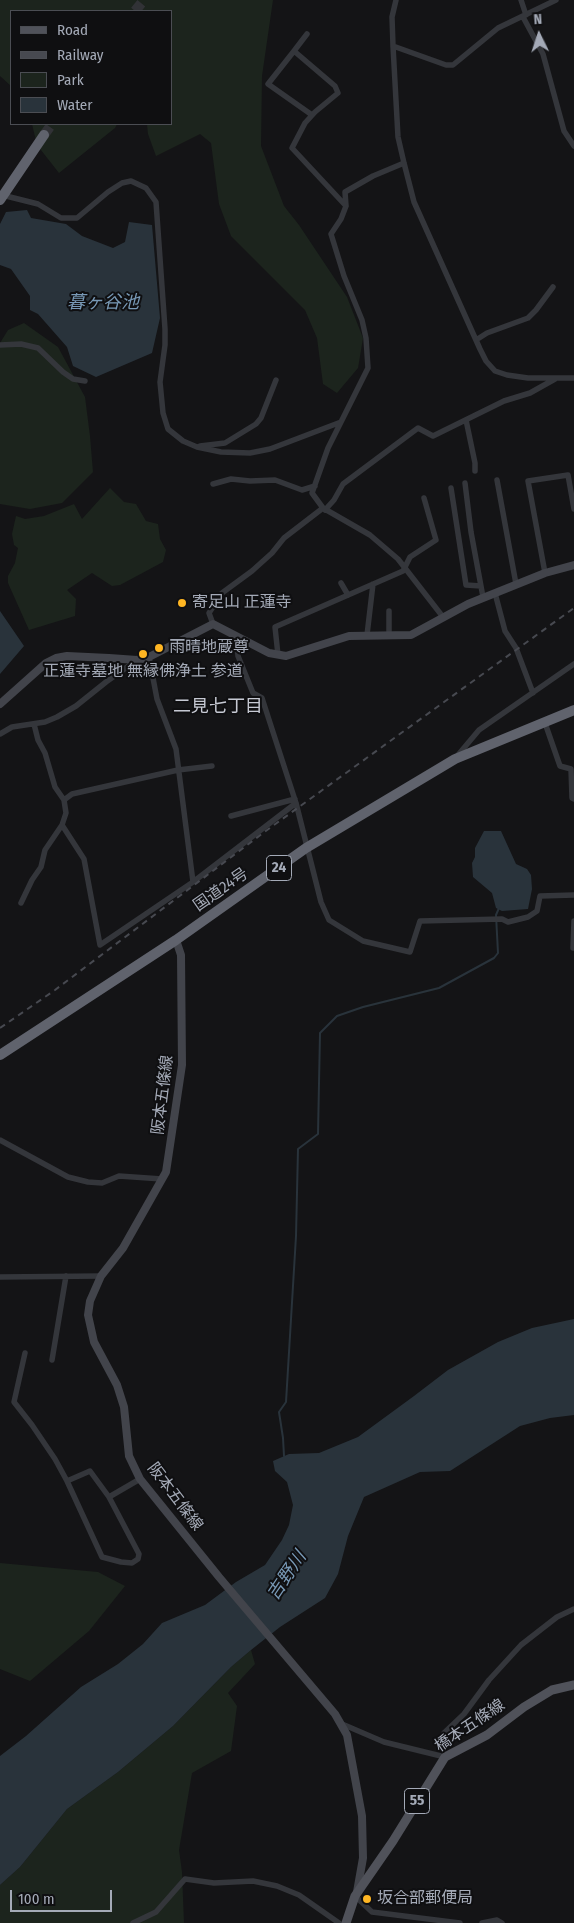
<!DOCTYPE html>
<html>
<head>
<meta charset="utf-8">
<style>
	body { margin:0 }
	#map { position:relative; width:574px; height:1923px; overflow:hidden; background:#141416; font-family:"Fira Sans Condensed",sans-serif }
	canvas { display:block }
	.legend { position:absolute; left:10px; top:10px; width:162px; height:115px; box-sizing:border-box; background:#0f0f11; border:1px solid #4b4d53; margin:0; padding:6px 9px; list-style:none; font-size:15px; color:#a4aab7 }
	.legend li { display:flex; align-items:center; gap:10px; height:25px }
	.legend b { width:25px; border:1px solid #4b4d53 }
	.north { position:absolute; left:514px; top:10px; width:50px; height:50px; -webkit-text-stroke:4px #0f0f11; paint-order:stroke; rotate:356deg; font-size:14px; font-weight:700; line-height:20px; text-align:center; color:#a4aab7 }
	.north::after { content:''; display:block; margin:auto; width:18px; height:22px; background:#a4aab7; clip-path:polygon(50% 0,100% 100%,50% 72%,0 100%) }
	.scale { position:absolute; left:10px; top:1890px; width:102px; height:22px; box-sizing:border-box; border:2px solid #a4aab7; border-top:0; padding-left:6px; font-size:15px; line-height:18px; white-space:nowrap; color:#a4aab7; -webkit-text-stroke:4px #0f0f11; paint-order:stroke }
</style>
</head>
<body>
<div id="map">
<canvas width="574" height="1923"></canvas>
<ul class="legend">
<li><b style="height:6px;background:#50525a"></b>Road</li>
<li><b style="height:6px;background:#474950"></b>Railway</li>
<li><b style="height:14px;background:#1c241d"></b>Park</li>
<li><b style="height:14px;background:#29333b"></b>Water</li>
</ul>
<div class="north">N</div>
<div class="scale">100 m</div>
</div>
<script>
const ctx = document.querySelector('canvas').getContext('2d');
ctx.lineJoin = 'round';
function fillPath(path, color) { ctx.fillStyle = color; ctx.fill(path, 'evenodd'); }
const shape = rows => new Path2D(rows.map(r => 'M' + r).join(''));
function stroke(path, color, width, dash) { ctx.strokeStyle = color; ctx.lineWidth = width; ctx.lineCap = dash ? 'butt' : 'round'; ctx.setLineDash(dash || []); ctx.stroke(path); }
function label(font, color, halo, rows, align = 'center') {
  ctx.font = font + ' "Fira Sans Condensed","Noto Sans JP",sans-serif'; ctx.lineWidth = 4; ctx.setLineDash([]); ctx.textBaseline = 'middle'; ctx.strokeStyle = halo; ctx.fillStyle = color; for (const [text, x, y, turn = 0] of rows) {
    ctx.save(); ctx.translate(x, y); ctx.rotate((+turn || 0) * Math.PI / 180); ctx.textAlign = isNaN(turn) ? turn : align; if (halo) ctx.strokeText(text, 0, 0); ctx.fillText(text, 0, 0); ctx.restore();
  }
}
fillPath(shape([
	[0,0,273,0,262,76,261,146,284,206,299,225,347,297,363,338,358,368,337,393,323,384,317,338,305,310,231,236,219,204,211,143,200,134,156,156,148,134,147,124,171,124,171,11,11,11,11,86,0,76],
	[32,124,117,124,115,128,59,173,37,145],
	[24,323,58,347,85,397,90,436,93,472,62,503,30,509,0,504,0,343,8,330],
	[110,488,124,502,136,504,146,521,158,524,160,539,166,550,163,562,120,585,112,586,92,573,67,590,76,599,75,616,29,630,8,583,8,576,15,563,18,548,14,545,12,534,16,516,25,519,44,516,74,504,82,519],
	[0,1563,98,1572,125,1586,89,1631,30,1681,0,1669],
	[251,1650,255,1664,228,1693,237,1706,231,1751,192,1773,179,1850,182,1872,184,1923,0,1923,0,1885,20,1867,67,1809,118,1772,173,1726,231,1667]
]), '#1c241d');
fillPath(shape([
	[27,210,31,218,66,224,82,236,113,248,125,242,129,222,152,225,160,318,152,353,96,377,73,366,67,347,38,314,30,310,30,296,11,269,0,265,0,224,6,212],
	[0,611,24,646,0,674],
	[484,831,501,831,516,864,527,869,531,875,532,889,528,909,502,911,496,908,492,893,473,877,472,863,475,857,475,848],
	[574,1319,574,1415,550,1418,520,1426,450,1471,420,1472,364,1497,348,1536,338,1574,325,1598,280,1627,251,1650,231,1667,173,1726,118,1772,67,1809,20,1867,0,1885,0,1756,26,1736,81,1687,118,1664,143,1644,162,1623,205,1605,236,1582,265,1565,282,1540,289,1525,293,1505,287,1482,275,1471,273,1461,289,1454,319,1453,358,1437,414,1396,448,1370,498,1342,532,1328]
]), '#29333b');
stroke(shape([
	[284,1456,283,1438,279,1412,286,1402,296,1236,298,1149,318,1134,320,1033,337,1016,363,1007,439,988,494,958,498,953,496,915,499,908]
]), '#29333b', 2);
stroke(shape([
	[135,11,144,0],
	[44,135,52,124]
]), '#313236', 10, [10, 5]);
stroke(shape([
	[396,0,392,17,393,46,398,137,404,163,414,202,480,349,486,361,495,371,507,375,528,378,574,378],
	[521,0,526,15],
	[523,17,543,54,564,131,574,146],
	[307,34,294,51,335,86,338,93,315,112,305,123,292,148,346,206],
	[393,46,446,65,453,65,498,28,556,0],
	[294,51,268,84,312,115],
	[404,163,373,176,345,192,346,206,341,219,331,234,344,276,362,320,366,338,368,368,328,448,312,493,323,508,370,535,398,559,443,617],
	[2,195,38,204,61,218,77,218,108,192,122,183,131,181,146,188,156,202,165,329,165,345,160,382,163,413,168,429,183,441,197,447,221,452,250,453,270,449,341,422],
	[476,340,487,333,528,318,536,310,553,287],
	[0,345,21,344,38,348,63,372,73,379,85,381],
	[466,420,475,463,475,471],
	[200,446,225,443,256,424,261,418,276,380],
	[497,480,516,584],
	[465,483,471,532,483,597],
	[213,484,231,479,250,481,275,480,302,490,315,486],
	[451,488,466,585,481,586],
	[325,510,334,500,343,484,418,428,433,436,504,401,530,393,555,379],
	[545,573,528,481,568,475,574,509],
	[341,583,348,595],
	[495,593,505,631,516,648,533,693],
	[389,611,389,634],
	[213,624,209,613,222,593,252,571,272,553,284,538,323,508],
	[367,635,373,584],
	[236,637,238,656,253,693,262,698,272,729,296,803,321,902,329,920,363,941,410,952,420,921,502,919,508,922,528,917,537,911,540,896,574,895],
	[278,655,275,627,403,571,410,557,436,540,424,498],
	[149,657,157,699,176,749,193,882],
	[545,723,560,766,571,769,572,798,574,799],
	[34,724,38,740,45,753,55,787,64,800,66,813,62,825,84,859,100,945,193,882,296,803],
	[0,734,12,727,45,722,57,717,76,706,106,682,137,660],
	[458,755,479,730,574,664],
	[64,800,72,794,178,770,212,766],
	[231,816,295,799],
	[21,903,32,880,41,867,45,850,62,825],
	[573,948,574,921],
	[0,1140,68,1177,88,1182,102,1183,119,1176,162,1179],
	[0,1277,101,1276],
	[25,1353,14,1402,32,1425,55,1459,67,1481,102,1557,121,1562,132,1563,138,1559,139,1554,109,1497,90,1471,67,1481],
	[52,1360,66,1276],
	[109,1497,140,1479],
	[342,1724,384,1742,445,1757,444,1733,464,1714,489,1680,521,1645,557,1617,574,1609],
	[355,1896,372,1912,460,1923],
	[133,1923,156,1912,185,1879,214,1883,253,1881,277,1886,299,1895,339,1923],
	[482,1923,497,1920,502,1923]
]), '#34363b', 5.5);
stroke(shape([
	[0,704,46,663,56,658,67,656,109,658,137,660,149,657,213,624,269,653,286,656,349,636,411,635,468,604,545,573,574,565],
	[176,940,181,955,182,1065,166,1172,123,1248,101,1276,90,1301,88,1315,94,1342,117,1385,124,1407,129,1456,140,1479,219,1577,335,1714,347,1735,362,1816,363,1858,357,1892]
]), '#42444b', 8);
stroke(shape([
	[346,1923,355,1896,393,1841,445,1757,487,1735,524,1707,552,1690,574,1685]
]), '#50525a', 9);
stroke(shape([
	[0,200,44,135],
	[0,1055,176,940,306,848,440,768,455,759,574,710]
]), '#60636d', 10);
stroke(shape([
	[0,1028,55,990,263,833,574,608]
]), '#474950', 2, [6, 5]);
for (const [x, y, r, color] of [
	[182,603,5,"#ffb623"],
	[159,648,5,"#ffb623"],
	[143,654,5,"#ffb623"],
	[367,1899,5,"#ffb623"]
]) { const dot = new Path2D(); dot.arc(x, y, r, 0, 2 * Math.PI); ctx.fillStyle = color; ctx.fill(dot); stroke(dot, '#0f0f11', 2); }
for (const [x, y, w] of [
	[279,868,25],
	[417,1801,25]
]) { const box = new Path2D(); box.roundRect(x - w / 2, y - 12.5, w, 25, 4); ctx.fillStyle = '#0f0f11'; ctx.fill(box); stroke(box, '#a4aab7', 1); }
label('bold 15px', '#a4aab7', null, [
	["24",279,868],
	["55",417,1801]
]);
label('16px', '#a4aab7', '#0f0f11', [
	["寄足山 正蓮寺",192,603],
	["雨晴地蔵尊",169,648],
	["正蓮寺墓地 無縁佛浄土 参道",143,672,"center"],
	["坂合部郵便局",377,1899]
], 'left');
label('16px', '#a4aab7', '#0f0f11', [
	["国道24号",221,890,-35],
	["阪本五條線",163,1095,-83],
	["阪本五條線",175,1497,53],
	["橋本五條線",470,1726,-34]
]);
label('italic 18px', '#7899b6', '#0f0f11', [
	["暮ヶ谷池",103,303],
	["吉野川",287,1576,-56]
]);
label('18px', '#c6c9d3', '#0f0f11', [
	["二見七丁目",218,707]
]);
</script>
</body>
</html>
